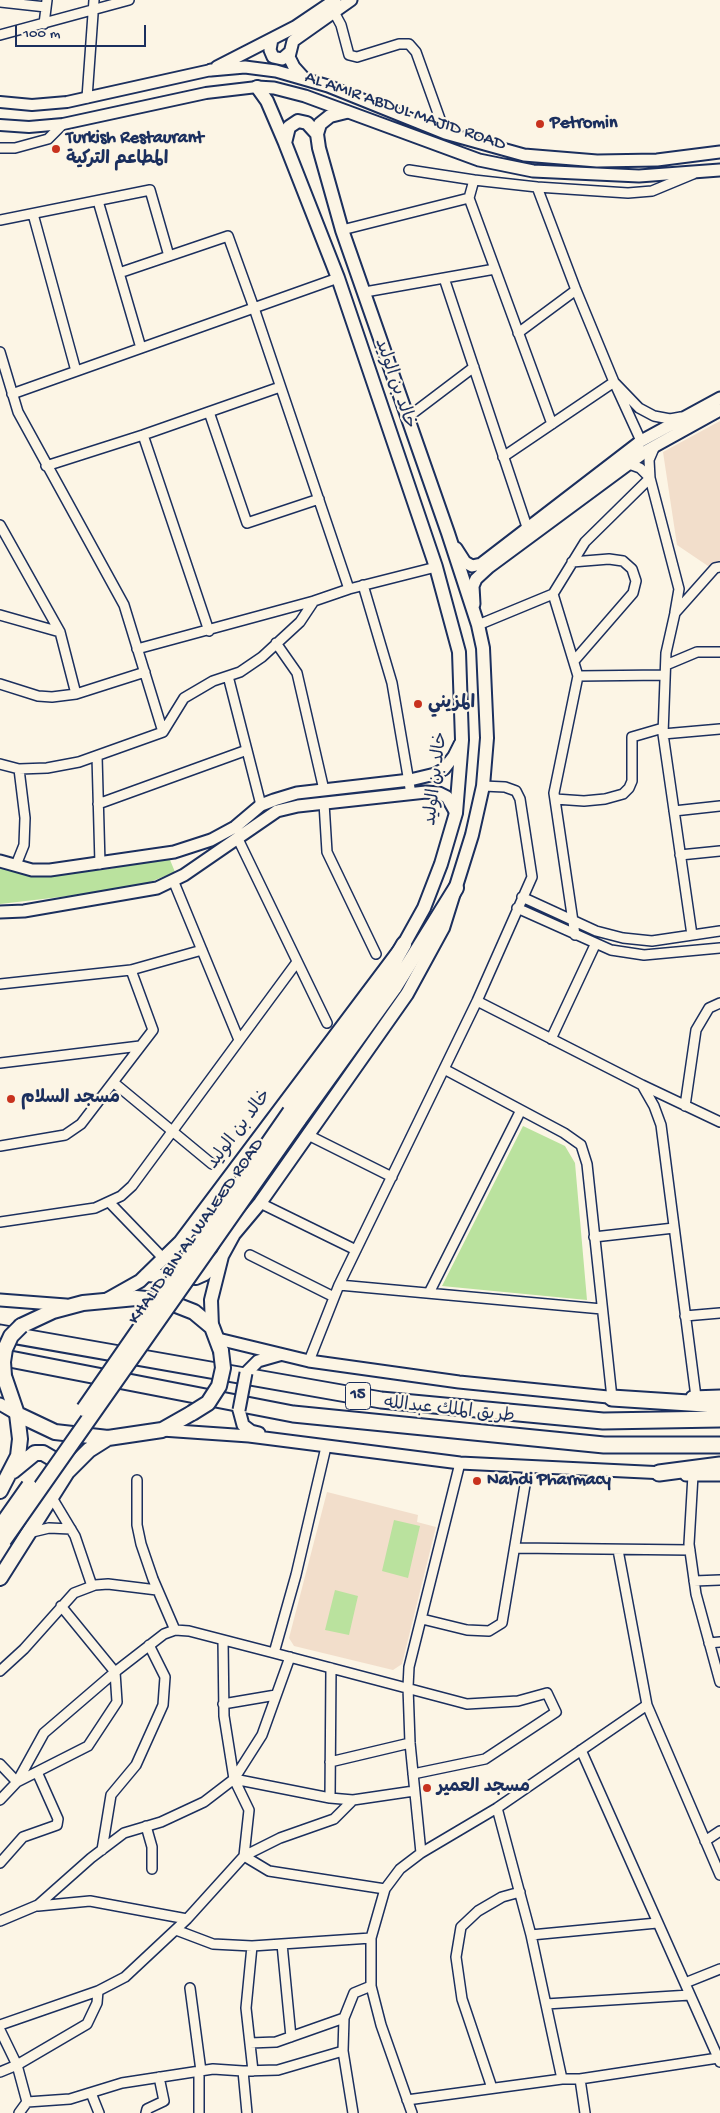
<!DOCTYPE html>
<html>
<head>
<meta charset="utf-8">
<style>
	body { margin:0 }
	#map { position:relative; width:720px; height:2113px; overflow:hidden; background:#fcf5e5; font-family:"Gochi Hand",sans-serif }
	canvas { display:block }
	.scale { position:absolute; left:15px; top:25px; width:131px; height:22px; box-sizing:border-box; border:2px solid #1b2f5e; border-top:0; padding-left:6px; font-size:15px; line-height:18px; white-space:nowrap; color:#1b2f5e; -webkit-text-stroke:4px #fcf5e5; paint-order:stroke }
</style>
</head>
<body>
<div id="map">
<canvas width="720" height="2113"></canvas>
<div class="scale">100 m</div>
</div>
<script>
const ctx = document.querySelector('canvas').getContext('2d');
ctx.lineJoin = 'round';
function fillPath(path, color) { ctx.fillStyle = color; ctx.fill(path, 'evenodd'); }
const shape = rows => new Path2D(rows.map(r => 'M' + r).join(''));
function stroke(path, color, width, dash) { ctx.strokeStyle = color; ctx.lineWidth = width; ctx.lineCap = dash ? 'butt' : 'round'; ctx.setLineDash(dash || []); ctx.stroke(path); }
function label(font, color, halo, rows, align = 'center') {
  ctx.font = font + ' "Gochi Hand","Playpen Sans Arabic",sans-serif'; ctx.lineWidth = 4.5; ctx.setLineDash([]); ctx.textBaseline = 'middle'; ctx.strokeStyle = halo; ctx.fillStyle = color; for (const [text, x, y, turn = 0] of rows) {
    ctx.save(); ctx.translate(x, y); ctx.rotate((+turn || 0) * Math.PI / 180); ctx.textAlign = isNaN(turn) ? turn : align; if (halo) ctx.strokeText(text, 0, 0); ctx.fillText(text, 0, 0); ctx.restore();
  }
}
fillPath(shape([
	[720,421,720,564,708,566,677,545,663,452],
	[327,1492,418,1515,417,1522,436,1527,402,1664,393,1670,294,1646,289,1638]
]), '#f2decb');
fillPath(shape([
	[168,855,175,872,150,882,103,892,0,904,0,863,44,875,110,869],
	[523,1126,565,1146,575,1163,587,1300,442,1286],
	[394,1520,420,1526,408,1578,382,1571],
	[335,1590,358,1596,349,1635,325,1630]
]), '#bae29e');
const minor = shape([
	[0,2,46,7],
	[334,12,341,25,349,55,357,57,399,44,409,44,416,52,445,133],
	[44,24,47,0],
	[0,35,129,0],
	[87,98,94,0],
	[0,148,15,148,48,139,63,124],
	[409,170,474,180],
	[537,187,474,180,469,198,552,424],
	[98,201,141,348],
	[33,214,76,371],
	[0,220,150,190,169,256],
	[342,230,469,198],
	[119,273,228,236,254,308,349,589],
	[444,278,527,527],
	[365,292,495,269],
	[518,333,576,290],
	[0,352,18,412,124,605,163,732],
	[12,394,338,278],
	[209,412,247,523,319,499],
	[408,417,474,367],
	[681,417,670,419,654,416,639,408,614,382,576,290,537,187,628,193,652,191,693,174],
	[143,435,209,631],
	[655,446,649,460,650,478,679,589,675,612],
	[503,457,614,382,641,441],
	[46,466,143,435,280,387],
	[0,525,60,632,76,694],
	[572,562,609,559,623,561,632,569,636,581,633,593,574,661],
	[363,585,392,683,411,794],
	[553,594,578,676,554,793,575,935],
	[0,615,60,632],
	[478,625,553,594,585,542,650,478,640,468,629,464],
	[276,643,297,673,324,790],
	[137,649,314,601],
	[666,665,697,652,720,652],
	[228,676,261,805],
	[578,676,665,675],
	[0,684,38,696,52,697,76,694,145,672],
	[663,734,720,729],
	[97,756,100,864],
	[0,764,19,769,47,768,79,762,163,732,184,698,213,681,240,672,262,657,300,622,314,601,349,589,436,567],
	[555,799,584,801,605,799,623,794,629,788,632,781,632,737,663,728],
	[324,803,327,852,376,954],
	[98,804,247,750],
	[674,811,720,806],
	[238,839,327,1023],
	[680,855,720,851],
	[16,865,24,845,25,818,19,769],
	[173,880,239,1040],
	[522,897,596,931,623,938,652,941,720,931],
	[517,908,611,950,644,955,720,948],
	[692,935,663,734,666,653,675,613,715,568,720,567],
	[0,984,131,970,202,950],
	[477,1001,642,1085,654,1106,661,1125,696,1397],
	[551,1039,595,945],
	[0,1063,140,1046],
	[444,1069,564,1133,581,1145,587,1164,612,1398],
	[113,1082,212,1164],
	[642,1085,720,1122],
	[685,1106,696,1030,709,1008,720,1003],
	[308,1135,392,1177],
	[0,1146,65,1135,81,1124,153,1030,131,970],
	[110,1203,163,1258],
	[260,1203,356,1250],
	[0,1222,95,1208,121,1196,132,1186,297,962],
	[594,1237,674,1228],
	[250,1255,334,1297],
	[339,1285,602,1309],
	[429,1293,521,1110],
	[685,1316,720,1313],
	[309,1361,339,1285,477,1001,532,877,520,799,516,791,505,787,483,786],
	[693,1475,689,1544,696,1594,720,1682],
	[137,1480,137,1525,141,1544,153,1579,175,1630],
	[51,1496,75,1536,92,1586],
	[28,1533,49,1528,71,1529],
	[516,1548,690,1550],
	[618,1550,647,1705,720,1875],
	[694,1581,720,1580],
	[422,1619,467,1630,489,1631,502,1623,528,1467],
	[709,1643,720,1642],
	[274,1653,467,1704,518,1701,547,1693,556,1712,485,1759,413,1774],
	[0,1671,24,1649,74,1593,95,1585,108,1584,157,1590],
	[223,1704,276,1695],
	[581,1750,720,2062],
	[330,1762,410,1743],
	[0,1764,17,1782,88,1746,117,1702,115,1672,61,1606],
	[234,1779,330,1798,353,1800,414,1791],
	[330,1798,331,1668],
	[0,1800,17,1782,44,1733,115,1672,164,1634,175,1630,189,1631,274,1653,296,1575,326,1447],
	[497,1808,531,1935,562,2079],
	[146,1826,152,1847,152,1869],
	[705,1841,720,1831],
	[102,1850,111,1795,136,1765,163,1705,165,1677,149,1645],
	[421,1853,410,1743,408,1687,409,1667,460,1463],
	[244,1856,269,1871,385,1889],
	[244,1856,280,1838,334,1819,353,1800],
	[0,1863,23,1837,57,1825,58,1819,37,1772],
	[38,1906,90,1901,187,1919],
	[0,1921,38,1905,91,1858,124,1833,161,1822,204,1802,234,1779,262,1735,290,1657],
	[176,1930,213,1944,252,1946,371,1938],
	[531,1935,657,1923],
	[282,1944,291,2037],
	[252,1946,246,2008,253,2071],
	[685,1983,720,1969],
	[190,1988,201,2071],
	[546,2004,690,1995],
	[0,2025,98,1991,125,1977,187,1919,244,1856,249,1810,234,1779,224,1716,223,1640],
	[0,2030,17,2065,27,2102],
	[250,2043,276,2042,344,2018],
	[199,2071,199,2113],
	[243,2071,247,2113],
	[0,2072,17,2065,87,2024,97,2003,98,1991],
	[580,2079,585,2113],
	[492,2088,462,1999,456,1957,461,1927,478,1911,502,1897,520,1892],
	[91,2093,99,2113],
	[407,2100,562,2079,580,2079,718,2058],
	[19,2113,27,2102,70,2099,122,2083,213,2069,243,2071,278,2070,343,2051],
	[146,2113,147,2109,164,2101,159,2077],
	[353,2113,343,2051,344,2018,354,1993,371,1986],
	[412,2113,381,2025,371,1986,371,1938,385,1889,400,1869,421,1853,497,1808,647,1705]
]);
const tertiary = shape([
	[0,102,32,105,67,102,211,70],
	[0,125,29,127,63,124,206,93,257,87]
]);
const secondary = shape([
	[272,39,270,50,273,57,282,59,289,53],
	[217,67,295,27,335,0],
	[211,70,245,67,276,71,328,86,445,133,524,155,597,161,657,160,720,152],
	[303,77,294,67,289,57,293,41,351,0],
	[257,87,274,88,305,96,479,160,533,171,639,176,720,170],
	[456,548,465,562,472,566,481,564,641,441,720,398],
	[474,604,473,586,476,579,489,567,646,451,720,410],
	[0,861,32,870,50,870,174,852,211,840,235,827,261,805,274,800,297,793,410,780,435,774,444,769,454,756,460,744],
	[0,912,24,911,157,888,184,875,277,811,298,806,426,792,439,793,447,797,456,813],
	[0,1300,66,1305],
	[218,1339,309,1361,459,1382,618,1398],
	[246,1373,258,1361,279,1355],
	[692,1397,720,1396],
	[0,1404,17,1414],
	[239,1410,243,1425,251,1431,259,1433],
	[162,1430,249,1436,460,1463,665,1473],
	[686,1475,720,1475]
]);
const primary = shape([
	[285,143,289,127,298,121,307,123,317,134],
	[146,1275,196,1278,205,1274,222,1256],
	[108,1299,140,1281,180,1242,404,944,424,908,441,864,456,813,462,740,459,652,436,567,338,278,285,143,267,101,257,87],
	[212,1327,211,1300,222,1256,234,1234,260,1203,407,994,443,928,472,835,483,786,487,738,483,648,478,625,448,533,342,230,319,148,317,134,320,124,330,116,346,112]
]);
const trunk = shape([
	[290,1112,380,986,404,944],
	[298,1121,394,988,456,888],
	[21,1326,53,1311,83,1303,136,1298,166,1301,194,1312,212,1327,221,1351],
	[17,1414,55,1432,108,1438,162,1430,192,1413],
	[13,1471,35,1453,43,1453,55,1460,58,1474],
	[0,1491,18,1456,20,1439,17,1414,4,1376],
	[0,1578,67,1472,89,1450,108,1438]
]);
const motorway = shape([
	[0,1333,381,1400,603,1421,720,1419],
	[0,1357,293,1414,604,1445,720,1445],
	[612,1398,720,1405],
	[659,1473,720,1465]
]);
stroke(minor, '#1b2f5e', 12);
stroke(tertiary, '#1b2f5e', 14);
stroke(secondary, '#1b2f5e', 15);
stroke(primary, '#1b2f5e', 16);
stroke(trunk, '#1b2f5e', 18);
stroke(motorway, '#1b2f5e', 19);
stroke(minor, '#fcf5e5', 9);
stroke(tertiary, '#fcf5e5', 10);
stroke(secondary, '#fcf5e5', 11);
stroke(primary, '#fcf5e5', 12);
stroke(trunk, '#fcf5e5', 14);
stroke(motorway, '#fcf5e5', 15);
const secondaryBridge = shape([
	[239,1410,246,1373]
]);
const trunkBridge = shape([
	[4,1376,3,1362,5,1349,11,1336,21,1326],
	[84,1409,290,1112],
	[192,1413,208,1403,219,1386,223,1368,221,1351],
	[0,1527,29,1486],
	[4,1540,298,1121]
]);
stroke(secondaryBridge, '#1b2f5e', 15, []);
stroke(trunkBridge, '#1b2f5e', 18, []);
stroke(secondaryBridge, '#fcf5e5', 11);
stroke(trunkBridge, '#fcf5e5', 14);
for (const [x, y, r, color] of [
	[540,124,5,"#c8321e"],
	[56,149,5,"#c8321e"],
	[418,704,5,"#c8321e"],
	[11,1099,5,"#c8321e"],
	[477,1481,5,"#c8321e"],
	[427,1788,5,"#c8321e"]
]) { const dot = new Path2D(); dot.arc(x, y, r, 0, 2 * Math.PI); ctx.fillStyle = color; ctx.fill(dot); stroke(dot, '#fcf5e5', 2); }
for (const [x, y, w] of [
	[358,1396,25]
]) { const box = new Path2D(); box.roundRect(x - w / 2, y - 13.5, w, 27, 4); ctx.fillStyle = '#fcf5e5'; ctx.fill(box); stroke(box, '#1b2f5e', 1); }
label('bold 16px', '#1b2f5e', null, [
	["15",358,1396]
]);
label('18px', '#1b2f5e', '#fcf5e5', [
	["AL AMIR ABDUL MAJID ROAD",405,112,19],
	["خالد بن الوليد",394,384,71],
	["خالد بن الوليد",437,779,-83],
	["خالد بن الوليد",240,1130,-53],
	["KHALID BIN AL WALEED ROAD",197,1232,-55],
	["طريق الملك عبدالله",449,1411,6]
]);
label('bold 18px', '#1b2f5e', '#fcf5e5', [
	["Petromin",550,124],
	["Turkish Restaurant",66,139],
	["المطاعم التركية",66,160],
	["المزيني",428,704],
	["مسجد السلام",21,1099],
	["Nahdi Pharmacy",487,1481],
	["مسجد العمير",437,1788]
], 'left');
</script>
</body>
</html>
